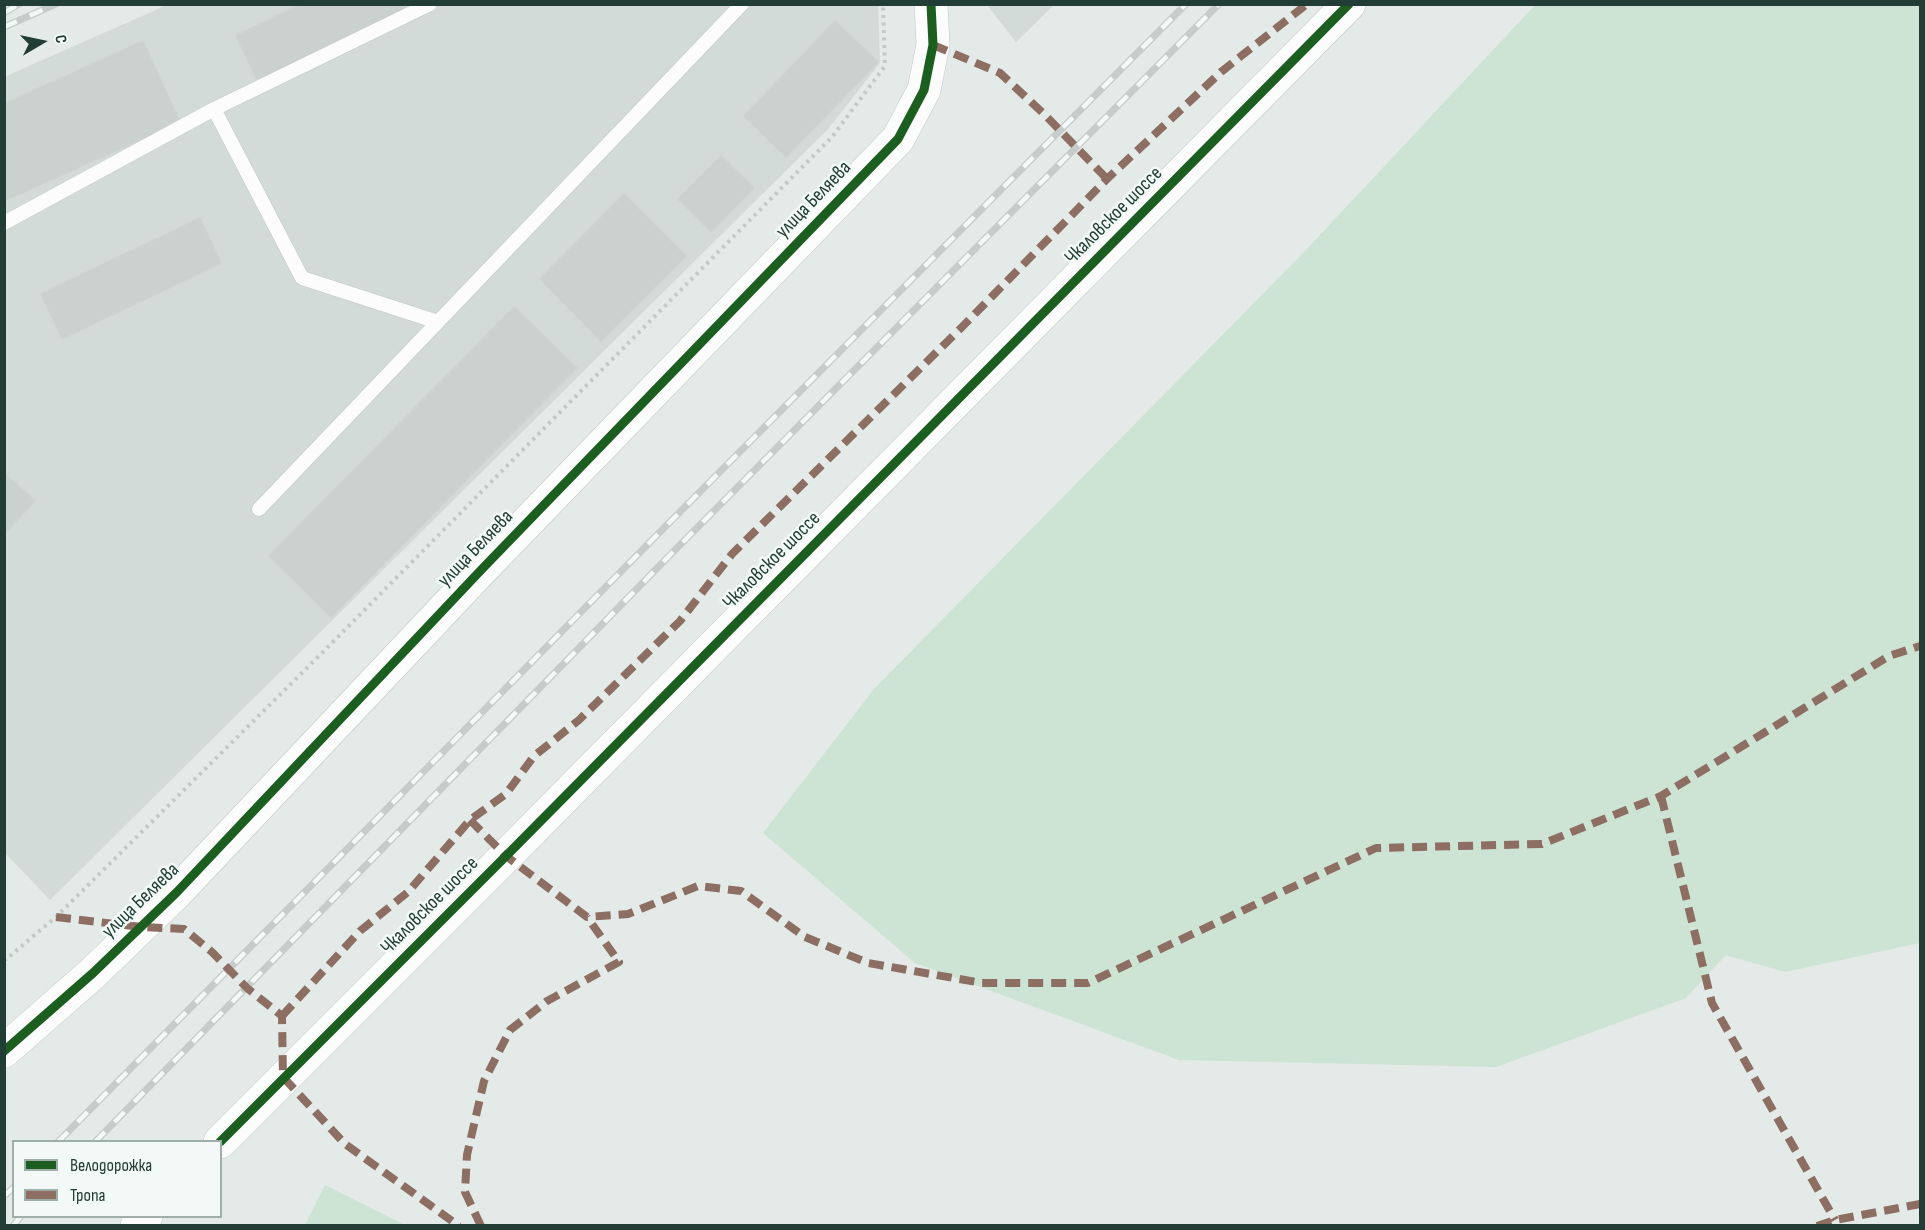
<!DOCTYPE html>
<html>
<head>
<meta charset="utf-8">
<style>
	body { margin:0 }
	#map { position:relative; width:1925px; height:1230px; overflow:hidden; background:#e4eae7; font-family:"Sofia Sans Condensed",sans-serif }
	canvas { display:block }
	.frame { position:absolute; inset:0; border:6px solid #223d36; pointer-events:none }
	.legend { position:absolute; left:12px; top:1140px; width:210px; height:78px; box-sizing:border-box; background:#f2f9f6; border:2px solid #9faea9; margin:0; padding:8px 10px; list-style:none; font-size:18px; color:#223d36 }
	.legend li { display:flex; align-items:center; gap:12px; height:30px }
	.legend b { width:30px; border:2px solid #9faea9 }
	.north { position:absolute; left:12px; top:12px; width:60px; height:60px; -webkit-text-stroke:4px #f2f9f6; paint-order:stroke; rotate:81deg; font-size:16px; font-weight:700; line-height:24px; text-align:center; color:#223d36 }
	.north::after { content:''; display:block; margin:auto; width:21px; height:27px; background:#223d36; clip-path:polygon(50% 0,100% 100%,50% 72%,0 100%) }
</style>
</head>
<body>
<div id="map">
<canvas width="1925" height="1230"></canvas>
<div class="frame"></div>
<ul class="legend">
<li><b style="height:8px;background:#1b5e20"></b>Велодорожка</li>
<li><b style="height:8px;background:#8d6e63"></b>Тропа</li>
</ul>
<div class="north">С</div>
</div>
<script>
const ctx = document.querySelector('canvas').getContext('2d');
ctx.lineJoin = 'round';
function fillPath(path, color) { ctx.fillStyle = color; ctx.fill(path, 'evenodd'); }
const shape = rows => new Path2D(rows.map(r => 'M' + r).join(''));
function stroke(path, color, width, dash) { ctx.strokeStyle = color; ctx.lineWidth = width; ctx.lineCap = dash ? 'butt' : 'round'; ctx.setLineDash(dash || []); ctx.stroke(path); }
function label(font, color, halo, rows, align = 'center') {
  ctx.font = font + ' "Sofia Sans Condensed",sans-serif'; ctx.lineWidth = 5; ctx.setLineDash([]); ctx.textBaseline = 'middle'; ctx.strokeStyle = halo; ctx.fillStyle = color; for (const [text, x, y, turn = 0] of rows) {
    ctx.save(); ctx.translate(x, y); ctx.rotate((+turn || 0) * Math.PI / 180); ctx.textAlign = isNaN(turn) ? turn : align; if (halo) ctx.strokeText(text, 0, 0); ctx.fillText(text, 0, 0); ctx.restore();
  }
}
fillPath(shape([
	[167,5,878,5,880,63,828,129,50,900,5,853,4,77],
	[987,5,1054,5,1016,42]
]), '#d2dbd7');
fillPath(shape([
	[1536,4,1920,5,1920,943,1785,972,1726,955,1686,998,1496,1067,1179,1060,915,963,763,833,874,689,1305,251],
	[325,1185,405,1225,305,1225]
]), '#cde3d4');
const building = shape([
	[301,4,403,4,405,9,257,80,236,36,301,4],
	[835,21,878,62,786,157,744,116,835,21],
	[143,41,180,122,4,201,4,104,143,41],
	[721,156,754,188,711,232,678,199,721,156],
	[624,194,686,256,601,341,540,279,624,194],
	[200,218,221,263,62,339,41,294,200,218],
	[514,307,577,368,331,617,269,556,514,307],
	[4,473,35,501,4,534,4,473]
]);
fillPath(building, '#cbd1cf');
stroke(building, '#cdd3d0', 1.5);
const lane = shape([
	[214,109,302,278,438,322],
	[4,223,214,109,430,4],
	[259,509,742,4]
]);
const secondary = shape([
	[4,1051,93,973,177,892,482,569,898,139,924,90,933,45,931,4],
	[220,1142,506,856,1349,4],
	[137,1226,146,1216]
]);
stroke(lane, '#c1c7c4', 15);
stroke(secondary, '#c0c7c4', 34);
stroke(shape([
	[4,961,56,917,323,652,832,137,885,66,883,4]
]), '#c1cac6', 4, [3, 4.5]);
stroke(lane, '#fbfcfb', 14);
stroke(secondary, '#fbfcfb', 33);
const rail = shape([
	[4,13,19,4],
	[4,27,56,4],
	[58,1142,654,538,1186,4],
	[95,1142,671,554,1219,4],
	[4,1196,14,1187],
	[13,1226,21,1216]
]);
stroke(rail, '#c7cbc9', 7);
stroke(rail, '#f2f9f6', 4.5, [14]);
stroke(shape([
	[933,45,1000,73,1045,115,1107,179],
	[1661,796,1712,1003,1835,1220],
	[470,820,506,856,587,917,628,914,698,886,741,891,805,937,868,963,982,983,1088,983,1376,848,1542,844,1661,796,1889,656,1920,646],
	[56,917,141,927,184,929,212,952,247,988,282,1016,283,1077,345,1144,459,1226],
	[282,1016,360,931,408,892,470,820,506,794,534,756,579,720,680,621,732,554,962,327,1107,179,1221,72,1307,4],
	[481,1226,465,1192,467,1155,484,1081,510,1030,547,1001,619,962,587,917],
	[1817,1226,1835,1220,1920,1204]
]), '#8d6e63', 8, [15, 8]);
stroke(shape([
	[4,1051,93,973,177,892,482,569,898,139,924,90,933,45,931,4],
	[220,1142,506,856,1349,4]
]), '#1b5e20', 9);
label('20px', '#223d36', '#f2f9f6', [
	["улица Беляева",814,200,-46],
	["Чкаловское шоссе",1114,216,-45],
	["улица Беляева",476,549,-46],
	["Чкаловское шоссе",772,561,-45],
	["улица Беляева",141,901,-44],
	["Чкаловское шоссе",430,906,-45]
]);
</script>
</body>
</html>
